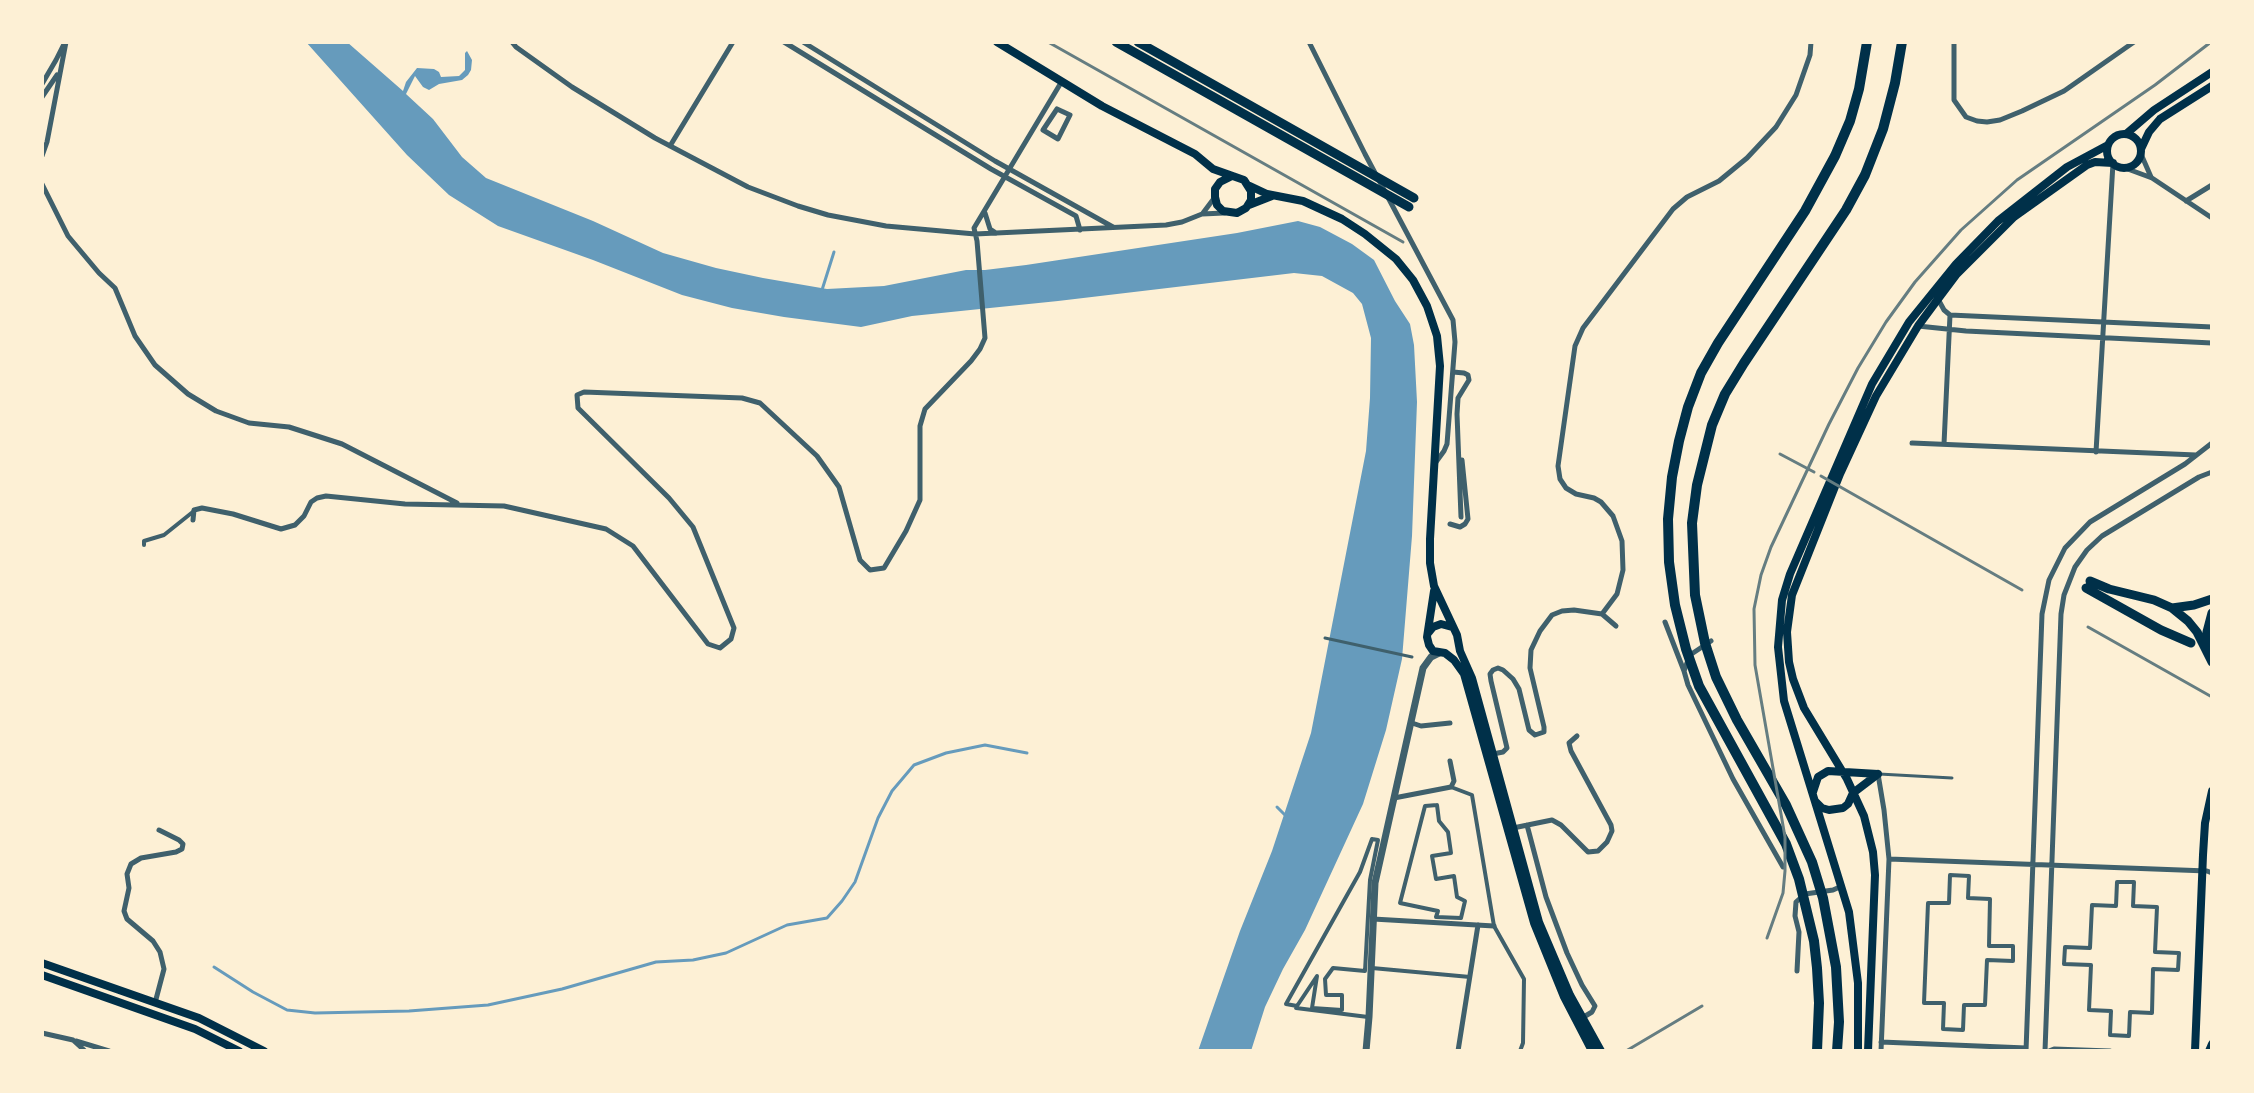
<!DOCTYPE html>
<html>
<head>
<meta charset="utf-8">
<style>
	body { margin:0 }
	#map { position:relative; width:2254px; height:1093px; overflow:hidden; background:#fdf0d5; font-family:"Source Sans 3",sans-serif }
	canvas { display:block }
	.frame { position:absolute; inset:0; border:44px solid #fdf0d5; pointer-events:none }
</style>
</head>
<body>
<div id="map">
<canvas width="2254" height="1093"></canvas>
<div class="frame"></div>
</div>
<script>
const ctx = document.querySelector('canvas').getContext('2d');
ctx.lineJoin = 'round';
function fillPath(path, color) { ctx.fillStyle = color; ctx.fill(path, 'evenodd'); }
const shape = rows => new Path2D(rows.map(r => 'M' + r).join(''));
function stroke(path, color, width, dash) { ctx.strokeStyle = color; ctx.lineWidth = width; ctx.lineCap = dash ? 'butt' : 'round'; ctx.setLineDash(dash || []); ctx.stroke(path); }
fillPath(shape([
	[306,42,347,42,403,91,406,82,417,68,434,69,439,72,441,77,459,76,465,70,465,53,467,51,472,60,471,70,468,75,462,80,439,84,429,90,423,87,415,76,406,94,433,119,462,157,486,178,593,221,663,253,716,268,763,278,827,289,884,286,966,270,985,270,1026,265,1237,233,1298,221,1320,227,1352,244,1374,260,1395,301,1410,324,1414,345,1417,402,1412,536,1402,659,1386,730,1363,804,1305,930,1283,969,1265,1007,1251,1051,1198,1051,1240,931,1272,851,1311,733,1366,451,1370,398,1371,338,1362,304,1353,293,1322,276,1294,273,1058,301,912,316,861,327,784,317,732,308,682,295,593,260,498,226,449,195,407,155]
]), '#669bbc');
stroke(shape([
	[822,290,834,252],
	[1277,807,1286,816],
	[214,967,253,992,287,1010,315,1013,409,1011,488,1005,562,989,656,962,693,960,726,953,787,925,827,918,842,901,855,882,878,818,892,791,914,765,946,753,985,745,1027,753]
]), '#669bbc', 3);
stroke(shape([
	[1325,638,1412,657],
	[1879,774,1952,778]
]), '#3f606c', 3);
stroke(shape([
	[144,545,144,541,164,535,194,511],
	[1451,787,1472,795,1494,926,1524,979,1523,1043,1520,1051],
	[1437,805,1439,821,1448,832,1451,853,1432,856,1436,879,1454,876,1457,897,1465,901,1461,918,1436,917,1438,911,1400,903,1425,806,1437,805],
	[1372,839,1378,840,1370,880,1365,971,1333,968,1325,979,1326,995,1342,995,1342,1010,1312,1008,1317,976,1297,1006,1286,1004,1360,872,1372,839],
	[1950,875,1969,876,1968,898,1990,899,1989,946,2013,946,2013,961,1987,960,1985,1005,1964,1005,1963,1030,1943,1029,1944,1003,1924,1003,1928,903,1949,903,1950,875],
	[2117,882,2134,882,2133,906,2157,907,2155,952,2179,953,2178,970,2153,969,2152,1013,2130,1012,2129,1036,2110,1035,2111,1011,2089,1010,2091,965,2064,964,2065,947,2090,948,2092,905,2116,906,2117,882],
	[1372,968,1470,977],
	[1296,1008,1368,1017]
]), '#3f606c', 4);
stroke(shape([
	[512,42,516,47,572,87,655,138,748,187,798,206,828,215,886,226,975,234,1166,225,1182,222,1202,214,1224,213],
	[784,42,991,169,1076,216,1080,230],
	[803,42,995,161,1113,227],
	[1309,42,1365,154,1453,320,1455,342,1447,444,1444,451,1436,462],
	[1954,42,1954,100,1966,117,1977,121,1987,122,2000,120,2022,111,2064,91,2134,42],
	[42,84,56,60,64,44],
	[42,97,57,75],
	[1057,109,1070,115,1058,139,1043,130,1057,109],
	[670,146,733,42],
	[2141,154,2151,177],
	[42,156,47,142,66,42],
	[2125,168,2152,178,2212,218],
	[42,184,68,236,99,273,115,288,135,336,155,365,188,394,216,411,249,423,289,427,342,444,457,503],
	[2186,201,2212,185],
	[985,213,990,229,996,233],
	[1203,213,1215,197],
	[1938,299,1944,310,1950,315,2212,327],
	[1918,326,1966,331,2212,343],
	[1453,372,1464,373,1468,375,1469,380,1458,398,1457,414,1461,517],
	[1912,443,2196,455],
	[1944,444,1950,315],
	[2096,452,2113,163],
	[193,520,194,510,202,508,233,514,281,529,295,525,304,516,311,502,317,498,326,496,405,504,504,506,606,529,633,546,708,644,720,648,731,639,734,628,693,527,669,498,578,408,577,395,584,392,742,398,760,403,817,456,839,487,860,560,870,570,884,568,906,531,920,500,920,426,925,409,971,361,980,349,985,338,977,241,974,228,1062,81],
	[1450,524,1460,527,1465,524,1468,519,1462,460],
	[1602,614,1617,594,1623,570,1622,541,1613,516,1601,502,1594,498,1576,494,1566,488,1560,479,1558,466,1575,346,1583,328,1673,209,1687,197,1719,181,1747,158,1776,127,1796,95,1810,55,1811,42],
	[1665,622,1684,671],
	[1711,641,1690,655,1684,671,1688,685,1733,779,1783,867],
	[1412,723,1421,726,1450,723],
	[1493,754,1503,752,1507,748,1491,681,1490,674,1493,670,1498,668,1503,670,1513,679,1519,689,1529,730,1535,735,1544,732,1544,727,1530,668,1531,650,1540,631,1552,615,1562,611,1574,610,1602,614,1616,626],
	[1878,774,1884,810,1889,859,1881,1051],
	[1394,798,1451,787,1454,781,1450,761],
	[1527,825,1546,897,1567,953,1582,985,1595,1006,1592,1012,1582,1018],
	[1513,828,1552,820,1561,825,1588,852,1598,851,1607,842,1612,831,1611,825,1571,751,1569,743,1577,736],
	[1889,859,2207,871,2212,873],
	[1373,919,1494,926],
	[1797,971,1799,932,1795,916,1796,902,1805,894,1833,890,1842,886],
	[155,1003,164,969,160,952,153,941,127,919,124,911,129,888,127,874,131,864,141,858,176,852,182,849,183,844,179,840,159,830],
	[42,1033,73,1040,85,1051],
	[76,1041,109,1051],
	[1881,1042,2026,1048],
	[1458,1051,1478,925],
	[2026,1051,2042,614,2049,580,2065,548,2090,522,2185,464,2212,443],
	[2045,1051,2061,614,2064,595,2075,567,2087,550,2102,536,2199,477,2212,472],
	[2049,1051,2054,1049,2110,1051]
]), '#3f606c', 5);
stroke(shape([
	[1366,1051,1369,1017,1375,883,1423,668,1431,657,1439,653]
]), '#3f606c', 7);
stroke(shape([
	[997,42,1102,106,1195,154,1213,169,1244,180,1251,191,1251,200,1246,208,1237,213,1223,211,1217,205,1215,197,1215,189,1220,182,1232,176],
	[2126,134,2154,110,2212,72],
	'2107 151a17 17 0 1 1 34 0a17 17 0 1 1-34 0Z',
	[2141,149,2149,132,2160,119,2212,86],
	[1250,186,1267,194,1303,201,1342,219,1365,234,1396,259,1413,280,1427,306,1437,336,1440,366,1430,539,1430,563,1434,586,1457,635,1460,651,1472,678,1539,922,1570,995,1601,1051],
	[1249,205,1272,196],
	[1434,591,1427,637,1429,645,1433,651,1445,653,1454,660,1464,674,1534,923,1564,997,1592,1051],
	[1429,632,1433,627,1441,624,1452,627],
	[1813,792,1818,777,1828,771,1878,774],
	[1815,801,1822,808,1829,810,1843,808,1848,804,1853,793,1878,774],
	[42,963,199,1018,264,1051],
	[42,975,195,1029,239,1051],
	[1858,1051,1858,983,1849,912,1784,701,1778,647,1782,600,1790,574,1872,384,1909,322,1956,264,1998,221,2067,167,2108,145],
	[1868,1051,1875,875,1873,852,1864,816,1847,779,1804,708,1793,679,1789,662,1787,632,1792,595,1840,474,1876,396,1918,326,1938,299,1956,275,2014,217,2087,165,2095,162,2113,163],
	[2195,1051,2203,855,2205,823,2212,791],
	[2209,1051,2212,1044]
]), '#003049', 8);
stroke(shape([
	[1116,42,1409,207],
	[1138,42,1414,198],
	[2090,581,2109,589,2154,600,2172,608,2188,621,2197,632,2212,662],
	[2086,588,2161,630,2191,643],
	[2172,608,2194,605,2212,599],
	[2208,648,2207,632,2212,613]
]), '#003049', 9);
stroke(shape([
	[1817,1051,1819,1003,1817,968,1814,941,1799,879,1786,844,1699,686,1686,649,1675,605,1669,562,1668,519,1672,477,1679,441,1688,407,1701,373,1718,343,1805,211,1835,156,1850,121,1859,89,1867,42],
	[1837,1051,1839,1022,1836,967,1823,898,1812,862,1786,805,1737,720,1716,677,1705,643,1695,595,1692,523,1697,485,1712,425,1725,394,1744,363,1846,210,1865,175,1883,129,1895,83,1902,42]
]), '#003049', 10);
stroke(shape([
	[1048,42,1403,242],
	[1780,454,1814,472],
	[1821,476,2022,590],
	[2088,627,2212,697],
	[1767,938,1783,893,1785,871,1785,837,1755,665,1754,609,1761,575,1771,547,1829,424,1858,368,1886,322,1915,282,1961,230,2017,180,2155,85,2211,42],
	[1626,1051,1702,1006]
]), '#657d81', 3);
</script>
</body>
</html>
